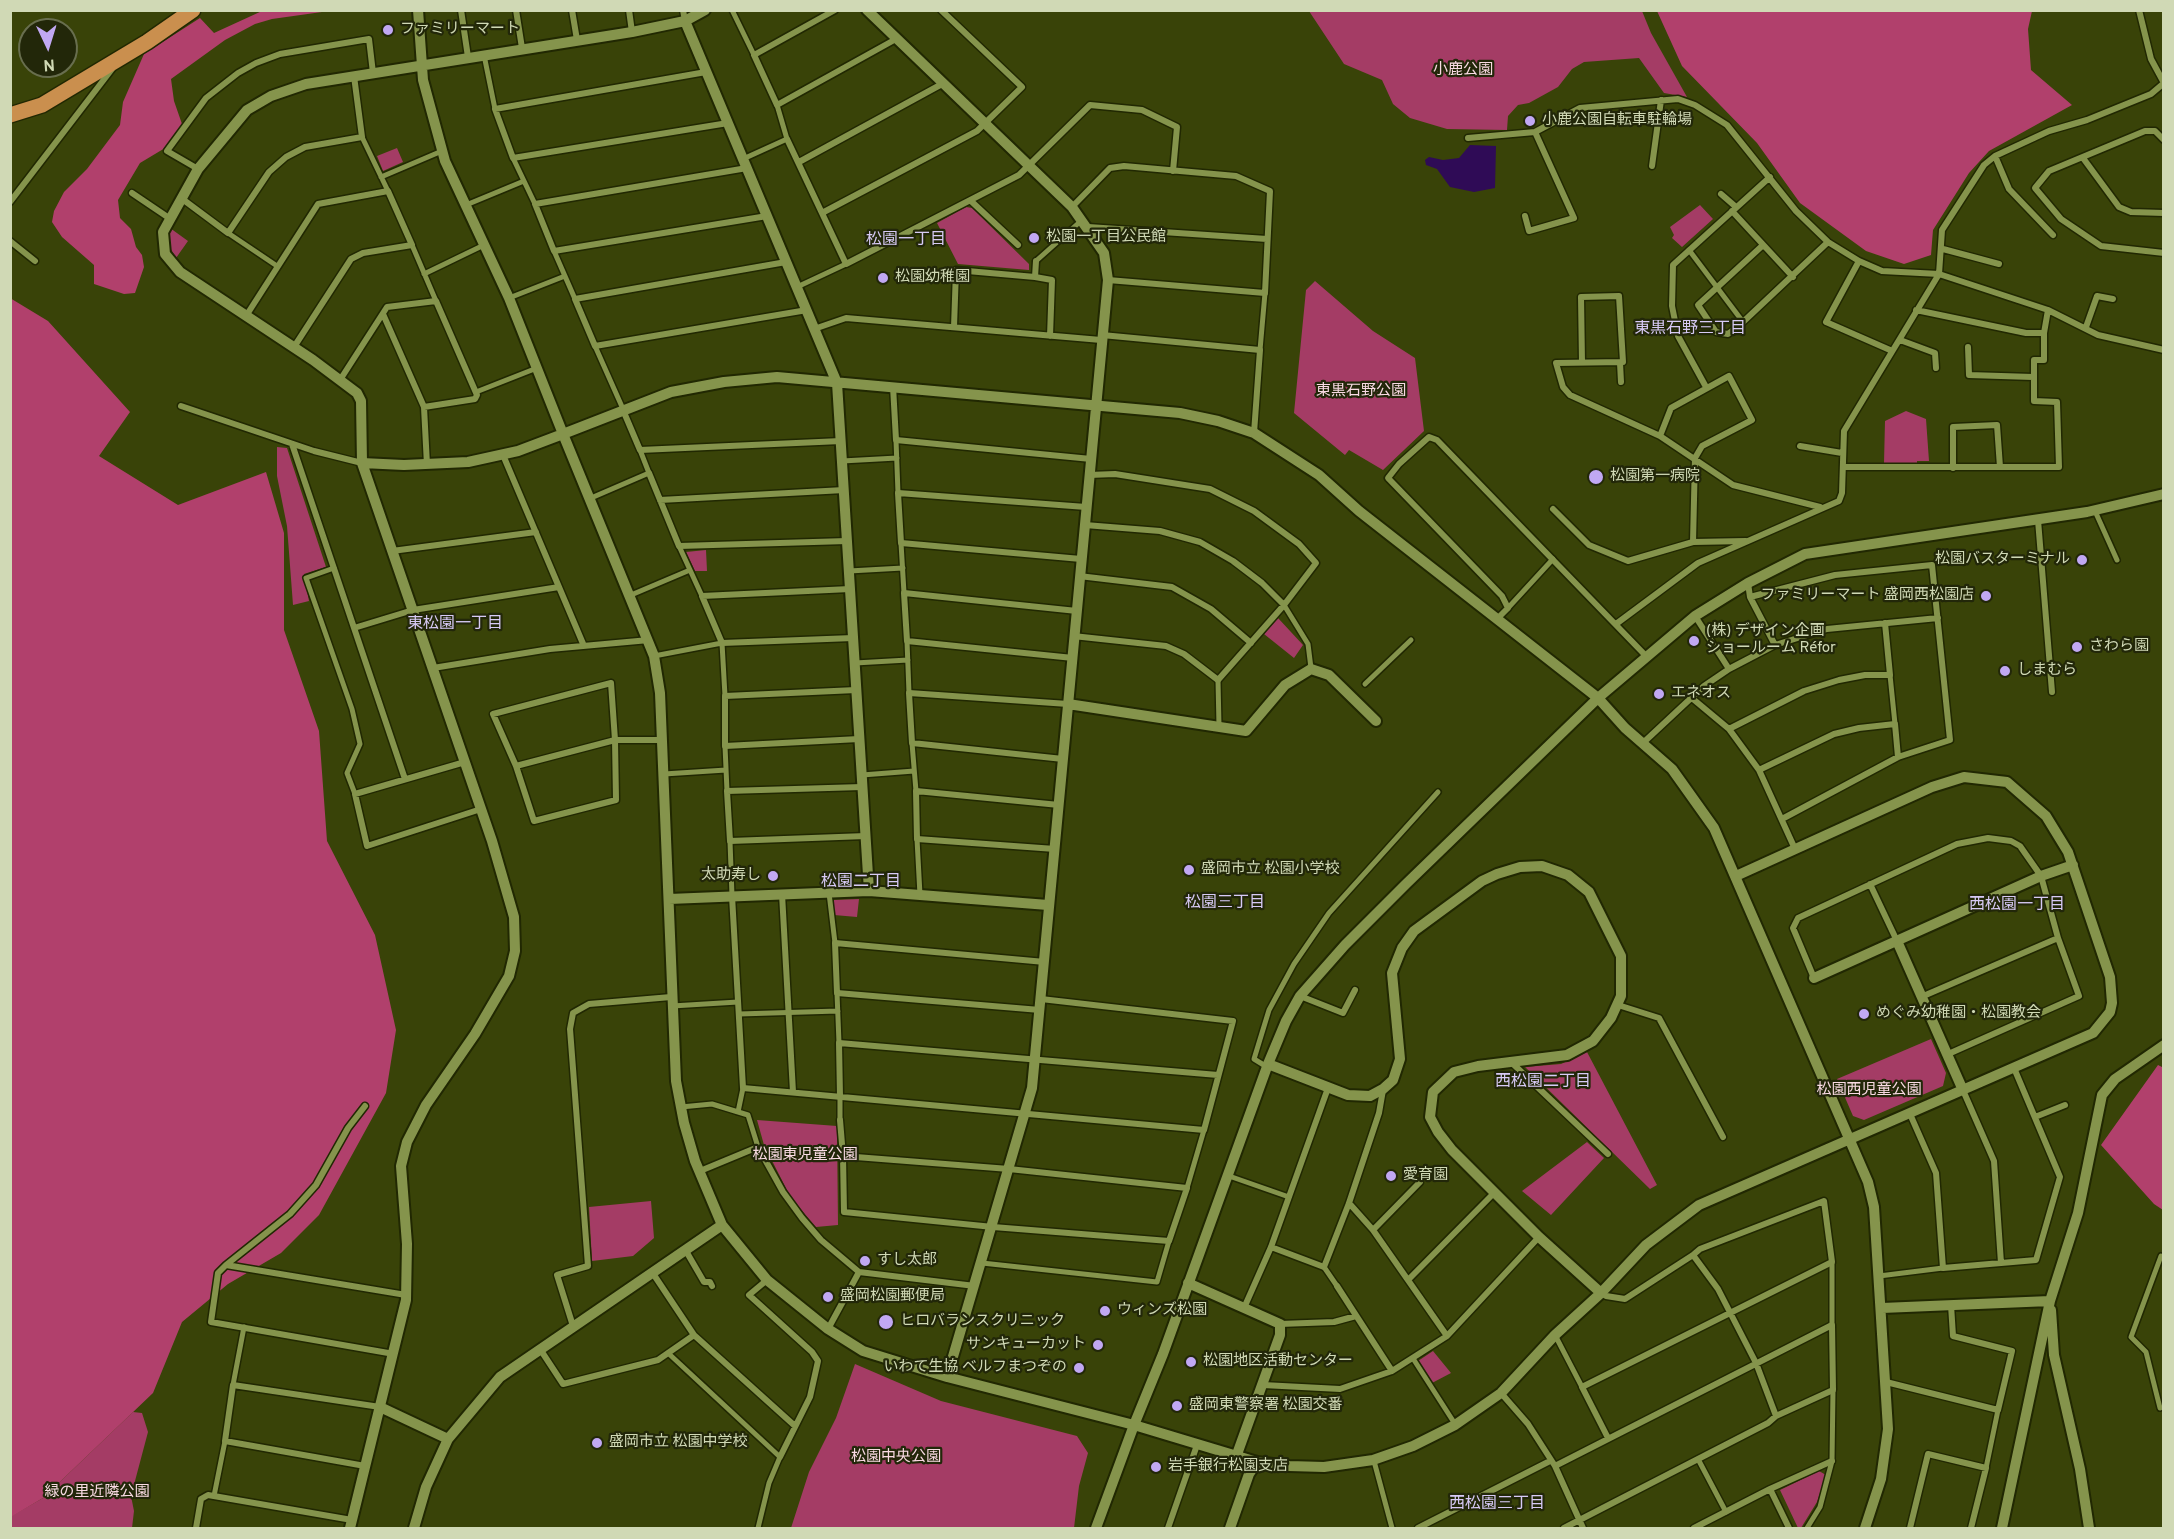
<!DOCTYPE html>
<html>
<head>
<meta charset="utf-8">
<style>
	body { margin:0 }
	#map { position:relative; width:2174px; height:1539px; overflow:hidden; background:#394308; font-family:Overpass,sans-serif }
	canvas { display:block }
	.frame { position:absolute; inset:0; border:12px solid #d0d9b5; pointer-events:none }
	.north { position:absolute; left:18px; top:18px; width:60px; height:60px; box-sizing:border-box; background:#222709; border:2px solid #686e4e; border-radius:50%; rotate:176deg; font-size:16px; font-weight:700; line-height:24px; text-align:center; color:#d0d9b5 }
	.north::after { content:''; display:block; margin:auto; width:21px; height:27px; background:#c1a8f3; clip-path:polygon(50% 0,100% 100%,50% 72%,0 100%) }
</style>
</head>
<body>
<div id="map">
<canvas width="2174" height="1539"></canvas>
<div class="frame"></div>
<div class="north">N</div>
</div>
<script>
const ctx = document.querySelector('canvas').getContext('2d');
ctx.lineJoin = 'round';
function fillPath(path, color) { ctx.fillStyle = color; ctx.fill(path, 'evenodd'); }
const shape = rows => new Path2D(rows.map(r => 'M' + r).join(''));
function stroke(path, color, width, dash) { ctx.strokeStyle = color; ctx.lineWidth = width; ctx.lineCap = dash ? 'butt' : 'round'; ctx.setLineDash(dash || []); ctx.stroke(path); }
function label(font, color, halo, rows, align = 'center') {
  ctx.font = font + ' Overpass,"Noto Sans JP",sans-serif'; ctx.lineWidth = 4.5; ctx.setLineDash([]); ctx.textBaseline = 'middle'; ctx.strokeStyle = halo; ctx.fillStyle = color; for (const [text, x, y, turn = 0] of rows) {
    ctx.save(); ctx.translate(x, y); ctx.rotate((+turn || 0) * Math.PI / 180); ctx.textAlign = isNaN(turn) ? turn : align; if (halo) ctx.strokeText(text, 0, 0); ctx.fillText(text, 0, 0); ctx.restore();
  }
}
fillPath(shape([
	[1309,11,1642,11,1651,33,1687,97,1664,93,1639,58,1584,62,1572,69,1558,87,1529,103,1518,105,1508,116,1507,130,1447,129,1410,118,1393,104,1382,80,1344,64],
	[397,148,403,162,383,171,377,156],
	[1700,205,1713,219,1682,247,1672,238,1674,235,1670,227],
	[966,207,972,208,1029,264,1029,270,958,264,937,223],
	[170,228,188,241,176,258,169,246],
	[1315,281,1373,331,1415,358,1424,431,1383,470,1349,450,1345,455,1294,413,1306,290],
	[1906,411,1926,419,1929,461,1917,461,1917,465,1884,463,1885,421],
	[277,447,287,448,326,567,304,574,309,601,293,605,287,526,277,476],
	[706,550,707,571,695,571,686,552],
	[1278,618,1303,645,1294,658,1264,634],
	[859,899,857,917,834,915,834,900],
	[1931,1039,1946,1073,1943,1086,1864,1120,1853,1116,1837,1079],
	[1587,1052,1657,1185,1650,1189,1525,1067,1561,1064],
	[757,1120,837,1126,838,1225,816,1227,791,1198,764,1145],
	[1587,1142,1604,1158,1551,1215,1522,1191],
	[651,1201,654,1238,633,1256,592,1261,589,1207],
	[1433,1351,1451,1373,1432,1383,1418,1361],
	[855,1364,941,1401,1077,1436,1088,1453,1079,1486,1074,1528,791,1528,809,1472,836,1418],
	[133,1412,142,1413,148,1432,131,1496,134,1511,132,1528,11,1528,10,1517,43,1498],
	[1819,1471,1826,1475,1817,1502,1801,1528,1798,1528,1780,1490]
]), '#a43c65');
fillPath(shape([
	[262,11,329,11,272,19,255,24,225,40,171,79,174,101,182,124,170,145,140,163,118,200,120,218,131,229,136,247,142,255,144,267,135,293,124,294,94,284,94,265,62,237,52,222,54,211,64,192,87,169,120,125,123,102,144,54,200,18,214,33],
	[1657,11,2032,11,2028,29,2031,70,2072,105,1989,151,1969,173,1933,230,1931,255,1904,264,1866,251,1800,203,1757,143,1682,66],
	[10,298,48,321,130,412,99,456,178,505,266,472,284,533,284,630,319,731,327,841,375,935,396,1030,386,1093,319,1215,281,1253,228,1284,182,1322,153,1393,43,1498,11,1517],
	[2158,1065,2164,1068,2163,1210,2154,1204,2101,1145]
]), '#b1406c');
fillPath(shape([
	[1470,145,1496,146,1495,188,1474,192,1450,187,1437,169,1426,165,1425,160,1429,157,1443,160,1459,158]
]), '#2f0b56');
const pedestrian = shape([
	[732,10,754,55],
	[484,55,495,109],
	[362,137,388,191],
	[513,158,535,204],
	[743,159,787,139,777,105],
	[381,177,442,151],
	[466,205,524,181],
	[228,233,277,266],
	[412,245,436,301],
	[1689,250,1743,322],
	[554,251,575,299],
	[1036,261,1082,220],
	[424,274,484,245],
	[797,287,846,264],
	[509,298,565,276],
	[595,346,623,409],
	[1260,350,1265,293],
	[476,392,537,368],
	[896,440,898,493],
	[842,461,897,458],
	[591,498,649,473,640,450],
	[2095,511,2117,560],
	[901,543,904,593],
	[679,546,702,596],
	[334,568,306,578,352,709,360,744,347,773,355,794],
	[849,571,903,568],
	[631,595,690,570],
	[1284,605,1308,644,1311,668],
	[1508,608,1553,559],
	[907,641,909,693],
	[654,656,722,643,725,696],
	[855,663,908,660],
	[1890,675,1895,724],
	[1218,680,1219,726],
	[1365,684,1411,640],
	[912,743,916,791],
	[725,746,727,791],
	[664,774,726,770],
	[862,775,914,771],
	[917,839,920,895],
	[730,841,732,896],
	[829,893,835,943],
	[837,993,839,1043],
	[672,1006,738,1002],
	[739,1014,838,1011],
	[1267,1067,1254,1059,1269,1010,1294,964,1329,913,1438,792],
	[840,1096,840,1120],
	[681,1107,712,1104,748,1115,758,1147],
	[738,1112,743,1088],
	[1229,1176,1289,1197],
	[1187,1188,1204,1130],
	[982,1263,1157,1282,1169,1241],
	[1324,1267,1337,1286],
	[1879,1276,1943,1268],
	[1832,1325,1832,1262],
	[1555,1335,1582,1387],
	[668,1353,780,1457,769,1483,758,1528],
	[1414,1360,1455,1424],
	[233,1385,244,1327],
	[2160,1408,2146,1352,2131,1337,2161,1256],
	[1698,1459,1726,1512],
	[1374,1461,1392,1528],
	[1986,1468,1998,1410],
	[214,1496,225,1441],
	[1807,1528,1820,1507,1832,1461,1833,1390]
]);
const minor = shape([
	[461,10,468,57],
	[516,10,522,48],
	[572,10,577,40],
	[629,10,632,32],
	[683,10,685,21],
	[835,10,754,55,777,105,896,39],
	[2139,10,2151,59,2164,83],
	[706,72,495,109,513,158,728,123],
	[1468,138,1535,132,1580,108,1678,99,1695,105,1727,125,1796,211,1828,242,1859,261,1882,271,1939,274,2048,310,2098,335,2164,350],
	[787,139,846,264,1019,175,1090,105,1142,110,1177,127,1173,171],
	[2164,140,2155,131,2145,131,2049,171,2035,188,2061,219,2101,246,2164,253],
	[1995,156,2009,189,2053,235],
	[2083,158,2119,207,2131,212,2164,213],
	[799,162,942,84],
	[1652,166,1661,100],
	[747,168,535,204,554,251,767,216],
	[198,169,167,151,206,98,238,73,256,63,280,54,369,39,373,73],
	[132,193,169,218],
	[1721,194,1736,207],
	[181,198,228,233,269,172,286,157,305,147,362,137,354,76],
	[971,201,1018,245],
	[10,202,112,69],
	[1072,207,1110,168,1124,166,1236,176,1270,191,1265,293,1108,280],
	[1732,211,1793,277],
	[822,213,977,131,1022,87,941,10],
	[1525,216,1529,231,1574,218,1535,132],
	[1088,227,1267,239],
	[10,241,35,261],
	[1762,246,1698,305,1716,332,1728,334,1743,322,1828,242],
	[1943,249,1999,264],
	[1859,261,1826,322,1890,350],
	[786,262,575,299,595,346,807,310],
	[1035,277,1036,261],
	[1916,310,2026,333,2044,333],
	[383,314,424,407,427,465],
	[246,316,318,204,388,191,412,245,363,253,351,259,294,347],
	[954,327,956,270,1035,277,1052,280,1050,336],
	[2086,327,2097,296,2113,299],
	[814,329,846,318,1101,340],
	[1102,335,1260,350,1254,433],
	[1900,340,1935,353,1936,368],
	[1968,347,1969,375,2033,377],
	[1582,362,1581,297,1619,296,1623,362,1556,363,1563,387,1570,395,1660,436,1733,485,1820,507],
	[1620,363,1621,382],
	[340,380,387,307,436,301,477,395,475,399,424,407],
	[893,386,896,440,1091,459],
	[1706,387,1678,336,1672,306,1673,265,1770,177],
	[181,406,314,451,362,463],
	[623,410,640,450,841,441],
	[1660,436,1671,408,1729,376,1752,420,1702,446,1695,458,1693,542],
	[292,444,405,779],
	[1800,446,1842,453],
	[503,455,584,646],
	[1843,467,2059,467,2057,402,2034,401,2034,360,2044,360,2044,333,2048,310],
	[1953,468,1953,427,1997,425,2000,467],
	[649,473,679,546,847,541],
	[660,500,844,490],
	[1553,509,1589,545,1628,561,1693,542,1746,541],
	[2038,520,2052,692],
	[1085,525,1160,531,1200,542,1233,561,1262,583,1284,605],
	[392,551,536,532],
	[1081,559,901,543,898,493,1086,507],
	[1079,576,1172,587,1211,609,1251,643],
	[1748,583,1750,597,1835,575,1932,565,1950,740,1898,757,1782,819],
	[850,589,702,596,722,643,853,638],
	[1750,597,1775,645],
	[1695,616,1729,669],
	[1498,618,1508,608,1502,596,1388,478,1399,464,1429,437,1437,440,1646,656],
	[1616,624,1698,563,1839,501,1842,493,1844,431,1939,274,1942,230,1984,165,1995,156,2049,131,2087,120,2151,94,2164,83],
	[354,628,413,610,559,587],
	[1073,636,1166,646,1184,654,1218,680,1284,605,1316,563,1299,544,1254,511,1210,489,1115,474,1089,475],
	[1073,658,907,641,904,593,1077,611],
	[433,668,550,649,649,640],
	[611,683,615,740,616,800,534,821,516,766,493,714,611,683],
	[856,690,725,696,725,746,859,739],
	[1693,699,1729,729,1759,770,1795,849],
	[1729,729,1804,691,1839,680,1865,675,1890,675,1885,623],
	[1644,742,1704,686,1729,669,1775,645,1827,629,1938,618],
	[1063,759,912,743,909,693,1068,704],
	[465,762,355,794,367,846,481,809],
	[516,766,615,740,662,740],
	[1759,770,1834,734,1859,728,1895,724,1898,757],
	[862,787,727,791,730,841,866,836],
	[1055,849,917,839,916,791,1059,805],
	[1870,884,1897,941],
	[782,894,793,1092],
	[732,896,743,1088,1204,1130,1233,1021,1041,999],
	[1814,978,1793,928,1798,918,1957,844,1988,838,2011,841,2020,846,2041,876,2058,938,2079,996,1946,1055],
	[1300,996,1343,1013,1355,990],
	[1921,997,2058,938],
	[1618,1005,1659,1018,1723,1137],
	[1040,1010,837,993,835,943,1045,962],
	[1511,1062,1608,1154],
	[1962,1088,1994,1161,2001,1263],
	[840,1096,839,1043,1218,1075],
	[1910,1114,1936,1173,1943,1268,2036,1260,2060,1177,2014,1068],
	[2035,1117,2065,1105],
	[840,1120,843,1156],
	[843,1156,1009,1169,1187,1188,1169,1241,993,1227,844,1212,843,1156],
	[700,1171,758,1147,783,1192,802,1218,821,1240,859,1272,975,1286],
	[1349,1203,1373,1230,1447,1336],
	[1373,1230,1420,1182],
	[1271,1247,1324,1267,1349,1203,1379,1113,1383,1090],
	[686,1251,704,1282,710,1282,712,1286],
	[226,1265,290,1214,316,1185,348,1128,365,1106],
	[652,1272,694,1335,795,1426],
	[767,1280,749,1295,812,1352,818,1361,810,1397,780,1457],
	[1408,1280,1494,1193],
	[1337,1286,1392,1371],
	[1244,1308,1271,1247,1328,1088],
	[1280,1324,1334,1322,1356,1316],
	[573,1326,557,1275,588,1266,570,1029,573,1013,589,1004,671,997],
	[828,1329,859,1272],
	[540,1349,563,1384,658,1360,694,1335],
	[394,1354,211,1322,218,1273,226,1265,406,1295],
	[1886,1382,1998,1410,2012,1351,1953,1336,1951,1305],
	[1263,1385,1340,1389,1392,1371,1447,1336,1539,1237],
	[1501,1393,1528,1424,1555,1466,1583,1528],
	[1608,1438,1582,1387,1832,1262,1824,1201,1700,1249,1693,1255],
	[365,1466,225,1441,233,1385,380,1407],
	[1555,1466,1832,1325,1833,1390,1776,1416],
	[1770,1489,1789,1528],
	[196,1528,201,1499,208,1495,352,1520],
	[1168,1528,1197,1445],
	[1418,1528,1550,1461],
	[1564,1528,1768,1423,1776,1416,1756,1363,1718,1289,1693,1255,1625,1299,1606,1296,1601,1293],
	[1694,1528,1770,1489,1832,1461],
	[1910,1528,1928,1454,1986,1468,1971,1528]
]);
const tertiary = shape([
	[418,10,423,80,445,161,509,298,563,434,671,392,724,382,777,377,1180,413,1218,421,1254,433,1319,475,1359,511,1598,698,1625,728,1672,769,1714,828,1868,1182,1874,1207,1888,1429,1881,1479,1865,1528],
	[867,10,1072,207,1104,253,1108,280,1032,1088,947,1377],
	[685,21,837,383,869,891],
	[362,463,404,465,468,462,518,451,563,434,654,656,660,693,676,1081,684,1123,695,1161,722,1225,767,1280,828,1329,863,1351,947,1377,1134,1425,1163,1354,1268,1064,1286,1021,1300,996,1345,945,1406,884,1598,698,1695,616,1748,583,1805,554,2087,512,2164,494],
	[1068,704,1246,731,1285,685,1311,669,1329,675,1376,721],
	[669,899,869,891,1048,905],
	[1897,941,1962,1088],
	[1814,978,2041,876,2073,865],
	[1268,1064,1348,1095,1370,1096,1383,1089,1393,1080,1400,1059,1392,973,1402,948,1414,931,1482,881,1497,874,1520,867,1542,866,1568,875,1589,892,1621,956,1621,996,1611,1018,1593,1041,1567,1055,1478,1066,1454,1072,1433,1092,1430,1117,1438,1132,1452,1150,1539,1237,1601,1293],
	[1188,1283,1280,1324,1280,1335,1236,1457],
	[1882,1308,2050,1301],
	[2051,1310,2054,1355,2080,1469,2089,1528],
	[380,1407,448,1439],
	[350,1528,406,1300,407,1244,401,1166,407,1142,426,1105,475,1034,509,976,515,951,514,917,492,841,362,463,361,401,357,393,313,360,180,272,165,254,163,232,198,169,247,110,271,96,306,84,632,32,685,21,705,10],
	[414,1528,426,1487,448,1439,500,1377,722,1225],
	[1096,1528,1134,1425,1257,1462,1289,1466,1324,1467,1373,1460,1413,1446,1455,1425,1501,1393,1555,1335,1601,1293,1646,1245,1699,1205,2093,1033,2110,1012,2112,1003,2110,977,2068,852,2046,816,2007,782,1964,777,1932,787,1736,876],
	[1230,1528,1249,1474,1257,1462],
	[2002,1528,2050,1301,2078,1213,2102,1095,2115,1079,2164,1045]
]);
const trunk = shape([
	[10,115,42,105,147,42,193,10]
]);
stroke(pedestrian, '#212802', 8);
stroke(minor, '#212802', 9);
stroke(tertiary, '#212802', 14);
stroke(trunk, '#212802', 18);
stroke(pedestrian, '#85944c', 5);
stroke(minor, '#85944c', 6);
stroke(tertiary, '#85944c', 10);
stroke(trunk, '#ca8f4e', 15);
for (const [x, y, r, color] of [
	[388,30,6,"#c1a8f3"],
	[1530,121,6,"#c1a8f3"],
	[1034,238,6,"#c1a8f3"],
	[883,278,6,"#c1a8f3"],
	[1596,477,8,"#c1a8f3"],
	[2082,560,6,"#c1a8f3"],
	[1986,596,6,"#c1a8f3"],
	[1694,641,6,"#c1a8f3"],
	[2077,647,6,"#c1a8f3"],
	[2005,671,6,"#c1a8f3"],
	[1659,694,6,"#c1a8f3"],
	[1189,870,6,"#c1a8f3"],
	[773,876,6,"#c1a8f3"],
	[1864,1014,6,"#c1a8f3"],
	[1391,1176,6,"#c1a8f3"],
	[865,1261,6,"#c1a8f3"],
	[828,1297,6,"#c1a8f3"],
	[1105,1311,6,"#c1a8f3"],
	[886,1322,8,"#c1a8f3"],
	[1098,1345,6,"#c1a8f3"],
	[1191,1362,6,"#c1a8f3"],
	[1079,1368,6,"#c1a8f3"],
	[1177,1406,6,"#c1a8f3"],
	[597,1443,6,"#c1a8f3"],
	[1156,1467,6,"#c1a8f3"]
]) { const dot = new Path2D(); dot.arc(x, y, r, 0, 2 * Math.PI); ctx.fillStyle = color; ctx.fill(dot); stroke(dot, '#222709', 2); }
label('15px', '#d0d9b5', '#222709', [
	["ファミリーマート",400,30],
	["小鹿公園自転車駐輪場",1542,121],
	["松園一丁目公民館",1046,238],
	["松園幼稚園",895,278],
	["松園第一病院",1610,477],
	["松園バスターミナル",2070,560,"right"],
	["ファミリーマート 盛岡西松園店",1974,596,"right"],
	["(株) デザイン企画",1706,632],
	["ショールーム Réfor",1706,649],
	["さわら園",2089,647],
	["しまむら",2017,671],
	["エネオス",1671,694],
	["盛岡市立 松園小学校",1201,870],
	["太助寿し",761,876,"right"],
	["めぐみ幼稚園・松園教会",1876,1014],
	["愛育園",1403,1176],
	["すし太郎",877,1261],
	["盛岡松園郵便局",840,1297],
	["ウィンズ松園",1117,1311],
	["ヒロバランスクリニック",900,1322],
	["サンキューカット",1086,1345,"right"],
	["松園地区活動センター",1203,1362],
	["いわて生協 ベルフまつぞの",1067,1368,"right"],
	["盛岡東警察署 松園交番",1189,1406],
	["盛岡市立 松園中学校",609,1443],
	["岩手銀行松園支店",1168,1467]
], 'left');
label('15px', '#f9dae3', '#222709', [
	["小鹿公園",1463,71],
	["東黒石野公園",1361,392],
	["松園西児童公園",1869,1091],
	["松園東児童公園",805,1156],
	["松園中央公園",896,1458],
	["緑の里近隣公園",97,1493]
]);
label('16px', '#d7caf5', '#222709', [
	["松園一丁目",906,241],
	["東黒石野三丁目",1690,330],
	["東松園一丁目",455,625],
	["松園二丁目",861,883],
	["松園三丁目",1225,904],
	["西松園一丁目",2017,906],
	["西松園二丁目",1543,1083],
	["西松園三丁目",1497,1505]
]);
</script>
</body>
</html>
